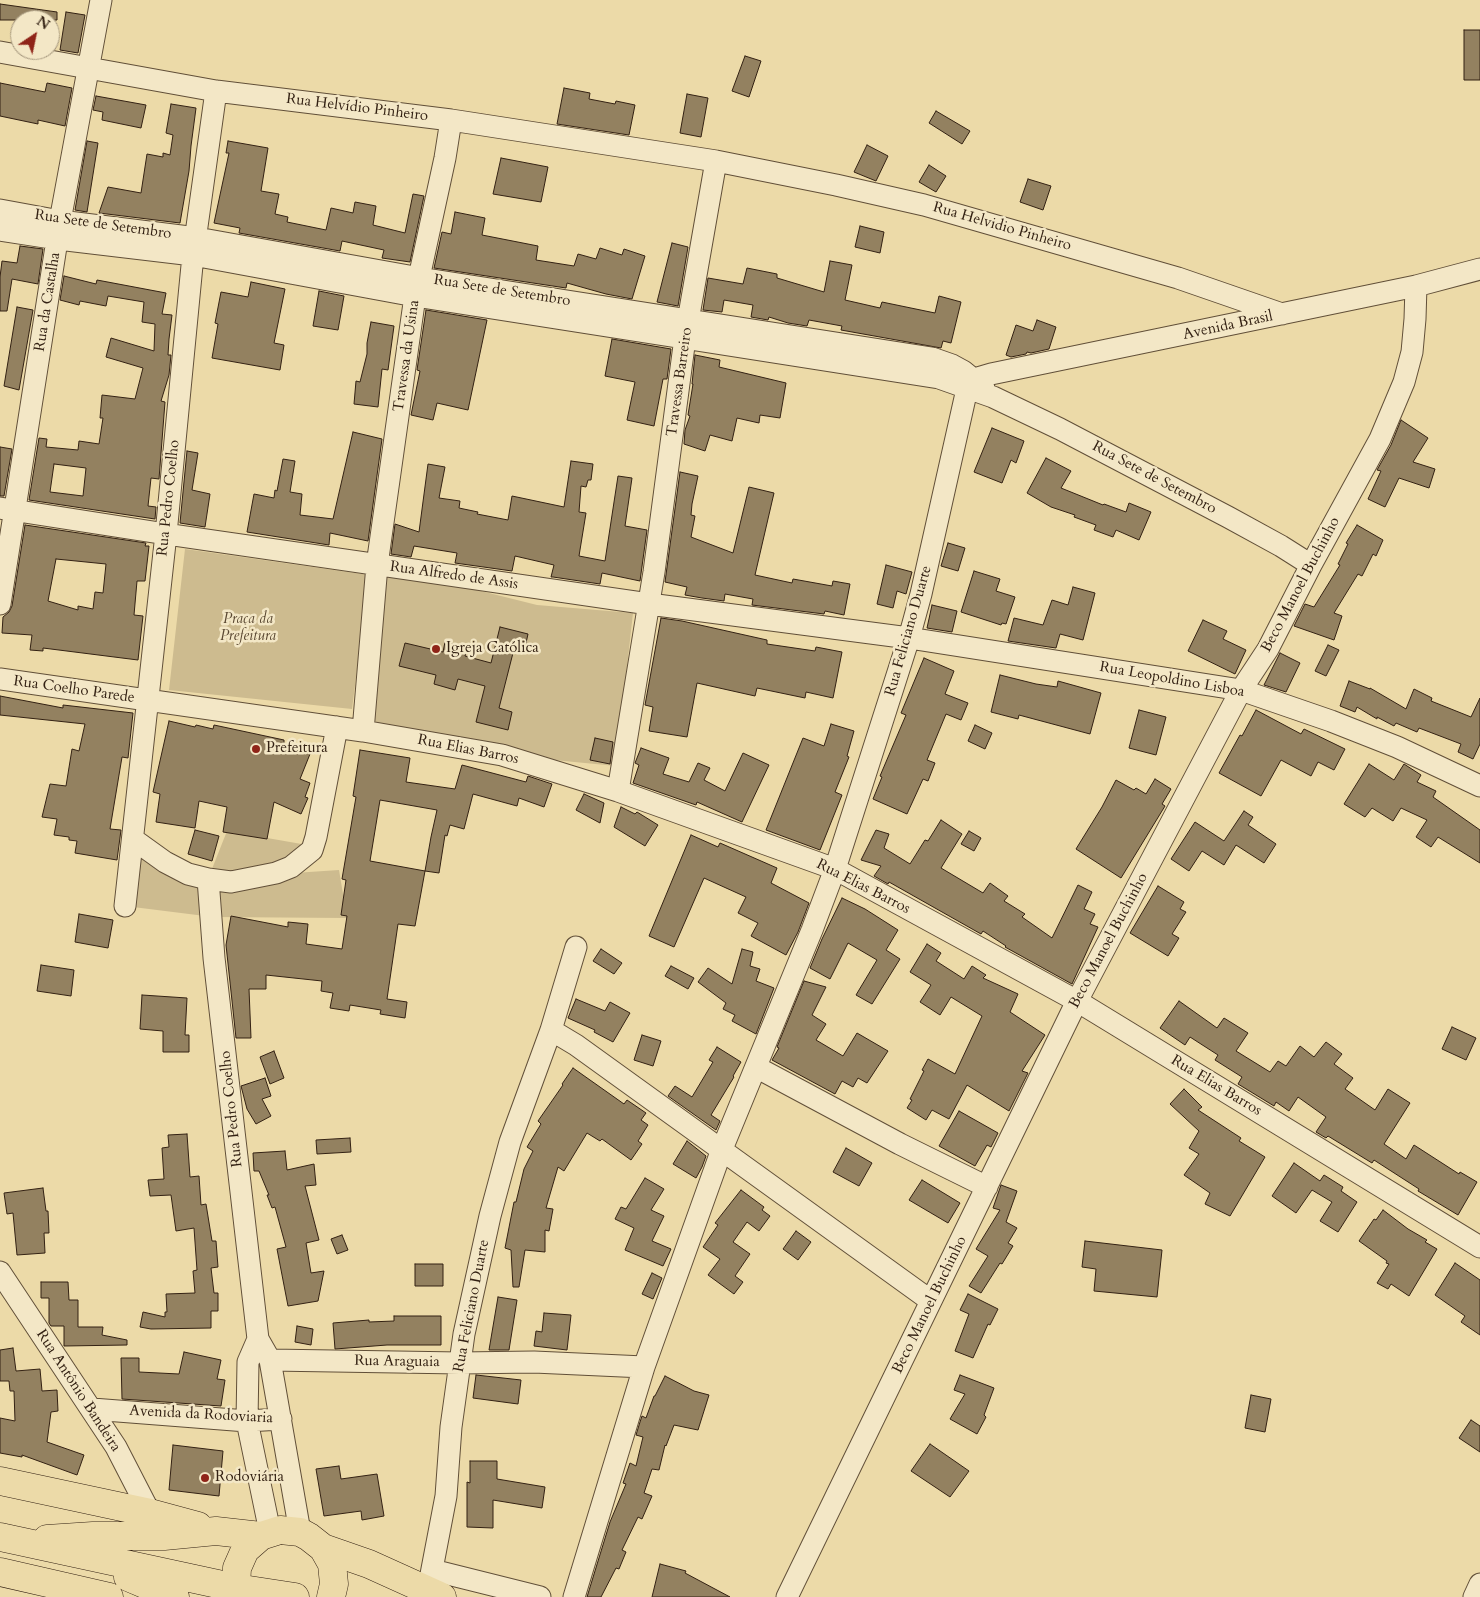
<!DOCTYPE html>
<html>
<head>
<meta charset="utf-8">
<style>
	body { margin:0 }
	#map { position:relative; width:1480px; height:1597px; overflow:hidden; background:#ecdaa8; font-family:Cardo,serif }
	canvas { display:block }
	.north { position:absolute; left:10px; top:10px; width:50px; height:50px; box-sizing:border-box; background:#f3e7c6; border:1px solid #a6987e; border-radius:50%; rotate:34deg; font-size:14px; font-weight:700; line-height:20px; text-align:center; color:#332113 }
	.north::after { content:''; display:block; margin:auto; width:18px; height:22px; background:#8f2418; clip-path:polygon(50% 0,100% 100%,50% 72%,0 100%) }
</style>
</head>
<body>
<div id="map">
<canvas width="1480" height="1597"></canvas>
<div class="north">N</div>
</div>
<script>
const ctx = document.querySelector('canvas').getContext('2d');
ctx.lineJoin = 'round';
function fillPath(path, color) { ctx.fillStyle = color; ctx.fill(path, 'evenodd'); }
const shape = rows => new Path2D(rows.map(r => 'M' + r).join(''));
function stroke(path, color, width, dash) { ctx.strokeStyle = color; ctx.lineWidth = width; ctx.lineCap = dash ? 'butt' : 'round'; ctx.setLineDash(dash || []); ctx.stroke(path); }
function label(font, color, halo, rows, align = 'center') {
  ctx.font = font + ' Cardo,serif'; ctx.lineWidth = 5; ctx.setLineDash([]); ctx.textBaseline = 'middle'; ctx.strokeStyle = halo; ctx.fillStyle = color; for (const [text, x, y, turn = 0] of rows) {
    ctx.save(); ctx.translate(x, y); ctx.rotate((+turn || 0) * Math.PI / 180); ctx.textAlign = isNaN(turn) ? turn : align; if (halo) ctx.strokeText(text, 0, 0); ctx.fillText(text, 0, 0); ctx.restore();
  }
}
fillPath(shape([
	[185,549,369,575,352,709,169,690],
	[377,565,537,605,633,613,616,766,502,755,363,731],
	[227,831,313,846,291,867,219,878,339,870,347,918,213,917,125,906,133,839,208,879]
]), '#cdbb8f');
const building = shape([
	[0,4,57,12,57,20,0,20,0,4],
	[66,12,85,15,78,53,60,50,66,12],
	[1464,30,1480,30,1480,80,1464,80,1464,30],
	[745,56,761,61,749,97,732,91,745,56],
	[0,83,45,92,47,83,72,88,65,126,38,120,38,124,0,116,0,83],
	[564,88,590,93,589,99,615,104,616,101,635,105,629,135,557,124,564,88],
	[687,94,708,98,701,137,680,133,687,94],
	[96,96,146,105,141,128,102,120,103,112,93,110,96,96],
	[171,104,196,108,191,146,189,171,180,223,99,213,108,187,141,193,147,154,163,157,163,153,170,155,173,135,166,133,171,104],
	[936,111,970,131,962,144,929,123,936,111],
	[87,141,98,143,87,212,75,210,87,141],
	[228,141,268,148,261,191,279,194,275,214,288,217,287,222,326,230,331,208,353,213,355,202,376,206,373,225,405,233,413,194,424,196,410,262,382,258,384,250,342,241,340,251,239,233,240,228,214,223,229,153,226,153,228,141],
	[867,145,888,156,876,181,854,172,867,145],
	[501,158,548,167,541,202,493,194,501,158],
	[929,165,946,176,936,192,919,182,929,165],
	[1028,179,1051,186,1043,210,1020,202,1028,179],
	[455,212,485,218,482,235,538,246,536,260,574,266,578,254,596,259,600,248,622,255,624,249,645,256,632,299,606,294,567,283,566,288,434,268,442,232,451,234,455,212],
	[860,226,884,232,880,253,855,247,860,226],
	[672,243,688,247,678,306,657,302,672,243],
	[20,246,43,249,38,284,12,279,7,311,0,311,0,277,2,261,17,263,20,246],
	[830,261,852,265,845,300,880,308,882,302,935,313,939,296,961,302,951,343,943,341,941,348,841,330,842,326,809,320,807,326,788,323,769,317,768,320,751,317,753,305,724,300,722,312,703,310,708,278,743,284,747,268,777,274,777,278,824,292,830,261],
	[64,276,96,284,97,280,166,293,162,314,172,315,169,339,168,355,171,355,169,375,161,401,165,402,159,479,151,478,148,506,156,507,155,519,29,500,39,438,47,439,46,447,78,450,79,441,99,444,103,418,100,418,102,395,135,399,143,368,106,357,111,338,154,351,155,324,142,322,144,302,108,296,106,306,80,301,79,305,60,300,64,276],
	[54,464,86,468,83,496,50,492,54,464],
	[251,282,285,289,274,343,284,345,280,370,212,358,218,324,215,323,221,292,248,297,251,282],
	[319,291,344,296,338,330,313,326,319,291],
	[17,307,33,310,19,390,4,386,17,307],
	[426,310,487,320,468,410,437,403,433,420,411,415,420,371,417,370,426,310],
	[1037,320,1056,327,1049,349,1031,353,1027,352,1026,354,1011,357,1006,355,1016,325,1033,331,1037,320],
	[371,322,394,326,388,370,382,369,378,407,354,404,356,381,360,382,367,354,367,343,371,322],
	[612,339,671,349,667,379,663,379,654,426,627,420,635,382,605,376,612,339],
	[695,355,720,360,719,367,786,383,780,418,760,415,759,423,737,418,732,441,710,435,705,451,684,444,685,430,690,416,688,415,693,384,692,384,695,355],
	[1401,420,1428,438,1413,462,1435,469,1429,488,1399,478,1385,507,1368,499,1381,471,1377,470,1391,445,1401,420],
	[992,428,1024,441,1016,463,1011,460,1002,483,974,472,992,428],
	[353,432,382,439,368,541,330,533,329,545,247,532,254,494,274,498,275,490,277,491,283,459,295,461,290,492,302,494,300,515,333,519,353,432],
	[0,447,12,449,4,496,0,496,0,447],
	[187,451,198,453,192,490,210,494,205,527,180,523,187,451],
	[1046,458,1071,471,1061,488,1103,505,1104,504,1126,512,1129,503,1151,512,1139,540,1116,530,1113,537,1094,530,1096,525,1074,517,1075,515,1051,507,1027,493,1046,458],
	[571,461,593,464,591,480,588,480,586,487,581,486,579,512,586,513,579,556,605,561,618,476,632,478,625,526,647,530,640,581,602,573,600,584,553,577,551,577,554,565,515,556,512,571,455,563,457,553,414,546,411,557,391,554,395,524,419,532,428,464,445,467,439,498,460,501,459,508,478,512,477,514,508,520,512,496,564,507,571,461],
	[680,472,698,476,692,504,691,515,695,516,691,537,733,553,749,487,774,493,755,575,792,583,793,579,832,586,833,581,850,584,844,615,825,611,824,614,752,605,753,599,725,594,724,601,702,598,685,595,687,587,665,582,680,472],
	[25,525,146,543,145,546,149,546,145,581,137,581,134,615,143,616,138,660,43,648,43,651,30,650,32,635,2,633,3,617,9,612,12,606,25,525],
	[56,559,106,564,103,593,95,592,93,609,78,606,78,610,48,601,56,559],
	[1357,525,1383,540,1376,556,1373,554,1362,576,1358,574,1334,613,1342,616,1334,640,1294,626,1305,604,1314,607,1340,565,1338,564,1348,544,1346,543,1357,525],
	[948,543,965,548,958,571,941,566,948,543],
	[886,565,912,572,906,594,897,591,893,608,877,604,886,565],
	[974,571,1000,579,996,591,1015,597,1006,624,1002,623,1001,625,961,612,974,571],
	[1073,587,1095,593,1083,640,1060,634,1056,648,1008,641,1014,618,1043,625,1052,600,1068,605,1073,587],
	[932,605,957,611,952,632,927,628,932,605],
	[661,618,682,621,767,640,767,644,815,651,816,647,842,652,833,698,806,692,805,698,757,688,755,696,697,683,687,737,649,731,653,707,645,705,661,618],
	[1203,620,1227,631,1223,639,1246,650,1235,674,1188,651,1203,620],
	[500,627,528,634,524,652,514,649,499,708,512,712,508,730,476,722,485,686,458,679,455,690,434,684,436,675,399,666,405,643,443,652,445,642,467,647,465,656,491,663,500,627],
	[1328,645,1339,650,1326,676,1315,671,1328,645],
	[1280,653,1300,663,1286,692,1264,685,1280,653],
	[924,658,954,671,945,694,968,703,961,720,946,714,927,760,935,763,928,781,923,779,907,814,873,799,882,777,880,776,906,715,901,713,924,658],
	[1000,675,1036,684,1057,687,1058,681,1101,693,1090,734,1019,715,1018,719,991,712,1000,675],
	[1349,681,1370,689,1370,688,1406,709,1414,689,1432,698,1431,701,1471,717,1480,698,1480,744,1473,759,1458,752,1461,744,1419,728,1417,732,1396,723,1394,726,1377,717,1377,719,1357,707,1355,712,1340,706,1349,681],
	[0,696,63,708,63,705,133,713,128,758,122,757,110,829,121,830,117,860,75,853,77,841,69,840,69,837,54,835,57,819,42,817,50,784,66,786,72,749,79,751,85,724,0,715,0,696],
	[1139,710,1166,717,1156,755,1129,748,1139,710],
	[1256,710,1301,734,1304,729,1345,749,1334,770,1318,762,1311,776,1281,760,1261,796,1219,773,1240,735,1242,736,1256,710],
	[169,721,195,727,196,725,213,729,214,725,284,740,284,744,310,754,300,779,310,783,305,797,308,798,301,814,274,802,267,839,223,832,227,807,199,801,195,828,156,822,160,794,153,792,169,721],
	[831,724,854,731,847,756,849,757,835,792,842,795,820,850,766,830,803,738,824,746,831,724],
	[975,725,992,733,985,749,968,741,975,725],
	[595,738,613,742,610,764,590,760,595,738],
	[641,748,669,758,663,774,689,782,698,763,710,768,704,780,725,791,743,753,769,765,742,822,697,802,696,805,633,783,639,765,635,763,641,748],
	[360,750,410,758,406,782,455,789,462,765,526,782,528,776,552,784,544,807,519,798,517,806,473,794,464,829,450,825,447,836,445,835,439,873,425,871,431,837,437,810,380,800,370,861,425,871,415,926,398,924,387,999,407,1002,405,1018,380,1014,381,1010,350,1005,349,1011,330,1008,333,993,321,991,322,981,266,975,266,989,249,989,251,1038,236,1038,226,945,231,916,288,927,288,922,308,924,306,944,342,949,347,916,341,915,346,880,342,879,356,797,353,796,360,750],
	[1369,764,1394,780,1404,764,1421,775,1417,782,1436,791,1433,797,1480,830,1480,863,1438,837,1431,847,1416,837,1427,820,1401,808,1393,821,1372,808,1365,817,1344,804,1369,764],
	[1155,779,1171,789,1162,804,1165,806,1121,878,1076,849,1102,807,1116,780,1134,790,1136,788,1146,794,1155,779],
	[584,794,604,803,600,823,576,810,584,794],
	[621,807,635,814,637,812,658,825,645,846,614,827,621,807],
	[1244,811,1253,817,1248,825,1276,844,1264,863,1236,845,1224,865,1202,851,1189,871,1171,859,1195,822,1224,841,1244,811],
	[941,820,962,834,941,868,983,893,990,883,1008,896,1004,901,1025,914,1022,917,1052,938,1078,885,1092,892,1084,909,1095,914,1090,924,1098,927,1072,984,1005,947,1006,946,983,931,981,934,889,882,888,884,874,876,881,866,861,860,876,830,889,834,884,848,910,864,925,840,928,841,941,820],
	[195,830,219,836,212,861,188,854,195,830],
	[969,831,981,838,974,851,961,844,969,831],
	[691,835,718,847,720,843,777,868,771,883,809,903,798,932,786,955,751,936,758,923,738,913,746,897,704,878,674,947,649,936,691,835],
	[1158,886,1184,902,1180,909,1186,912,1172,934,1179,938,1168,956,1130,933,1158,886],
	[842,898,865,909,898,930,886,950,900,959,872,1004,856,995,877,960,848,943,830,979,810,968,822,939,842,898],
	[79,914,113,920,108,948,75,942,79,914],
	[927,944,941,953,936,961,964,979,972,966,986,975,983,978,1018,994,1010,1012,1045,1035,1022,1071,1028,1073,1009,1111,967,1085,949,1119,932,1110,926,1120,907,1108,912,1100,910,1099,924,1071,922,1070,928,1059,955,1074,982,1016,951,997,940,1015,920,1002,931,985,910,972,927,944],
	[601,949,622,963,614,974,593,961,601,949],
	[742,949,753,952,750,966,760,969,756,981,774,988,756,1034,732,1021,735,1015,723,1009,726,1003,698,982,708,968,732,984,742,949],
	[41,965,74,970,71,996,37,991,41,965],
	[671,966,694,978,688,989,665,976,671,966],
	[804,981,826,987,812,1015,826,1024,816,1040,843,1056,857,1033,888,1051,867,1083,858,1078,853,1087,842,1081,835,1094,772,1060,779,1048,777,1047,804,981],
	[142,995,187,998,185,1035,189,1035,189,1052,163,1052,163,1031,140,1029,142,995],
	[576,999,605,1011,610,1002,630,1013,613,1042,594,1032,595,1030,568,1018,576,999],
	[1179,1001,1217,1028,1224,1018,1248,1033,1236,1051,1270,1072,1278,1061,1286,1066,1300,1046,1314,1057,1326,1042,1342,1054,1334,1064,1353,1078,1345,1089,1375,1110,1388,1089,1410,1103,1384,1144,1406,1159,1414,1145,1459,1174,1460,1172,1477,1182,1458,1215,1418,1191,1419,1189,1374,1160,1372,1163,1328,1136,1326,1138,1316,1132,1326,1117,1298,1097,1289,1111,1276,1102,1274,1106,1238,1084,1242,1077,1215,1060,1218,1055,1190,1037,1185,1045,1160,1028,1179,1001],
	[1452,1027,1476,1038,1466,1060,1442,1049,1452,1027],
	[642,1035,661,1041,653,1066,634,1060,642,1035],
	[717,1047,741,1062,733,1076,734,1077,711,1115,720,1121,716,1130,668,1096,675,1086,692,1097,713,1062,709,1060,717,1047],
	[274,1051,284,1078,270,1084,260,1057,274,1051],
	[573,1068,624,1104,627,1100,646,1113,641,1120,648,1125,638,1141,642,1144,631,1160,602,1139,600,1141,587,1133,564,1171,558,1167,546,1208,553,1209,549,1231,545,1230,545,1252,525,1250,519,1287,513,1287,511,1250,505,1248,514,1202,516,1202,524,1169,533,1151,527,1147,541,1124,538,1121,563,1085,562,1084,573,1068],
	[265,1078,271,1096,262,1099,271,1116,256,1124,247,1109,241,1086,265,1078],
	[1184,1089,1202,1107,1198,1110,1241,1138,1239,1141,1265,1157,1230,1216,1205,1204,1210,1193,1184,1175,1199,1154,1189,1148,1199,1131,1170,1104,1184,1089],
	[959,1111,998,1133,991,1147,987,1145,975,1166,939,1146,959,1111],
	[187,1134,190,1177,199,1176,201,1205,206,1204,212,1241,216,1241,218,1267,211,1268,214,1293,218,1293,218,1311,211,1311,211,1328,151,1329,140,1327,143,1312,165,1317,165,1312,167,1312,166,1294,195,1293,193,1271,197,1270,194,1228,176,1231,171,1195,150,1196,148,1180,164,1179,162,1148,169,1147,168,1135,187,1134],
	[350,1138,351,1152,317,1154,316,1140,350,1138],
	[687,1141,706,1156,702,1167,696,1178,673,1164,687,1141],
	[846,1148,872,1163,859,1186,833,1172,846,1148],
	[285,1151,287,1170,314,1164,316,1185,305,1186,319,1240,306,1243,311,1273,324,1271,318,1301,288,1306,277,1249,286,1247,275,1207,272,1208,267,1195,269,1195,259,1171,254,1171,253,1153,285,1151],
	[1294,1163,1320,1181,1324,1175,1343,1187,1341,1191,1357,1202,1338,1232,1320,1221,1332,1202,1312,1190,1296,1213,1272,1196,1294,1163],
	[645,1178,664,1189,651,1210,664,1216,652,1241,671,1249,663,1266,625,1250,634,1228,615,1219,621,1207,626,1209,645,1178],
	[922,1180,960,1203,948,1223,909,1200,922,1180],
	[1001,1185,1017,1191,1006,1222,1017,1228,1008,1243,1013,1246,1002,1264,1000,1263,981,1293,969,1286,988,1256,976,1249,1000,1210,993,1208,1001,1185],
	[43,1188,46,1211,48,1211,49,1233,44,1233,45,1253,17,1255,13,1213,7,1214,4,1193,43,1188],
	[741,1190,764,1207,762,1210,770,1216,759,1231,747,1222,733,1242,750,1254,735,1276,743,1282,734,1294,708,1275,720,1259,703,1247,718,1225,715,1223,741,1190],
	[1383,1210,1408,1229,1427,1240,1425,1242,1437,1249,1409,1296,1391,1284,1388,1289,1377,1283,1389,1264,1386,1263,1387,1261,1359,1241,1374,1219,1376,1220,1383,1210],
	[796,1231,811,1242,798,1260,783,1249,796,1231],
	[342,1235,348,1250,337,1254,331,1239,342,1235],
	[1085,1241,1162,1250,1157,1297,1094,1291,1096,1269,1082,1267,1085,1241],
	[1455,1263,1480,1280,1480,1335,1461,1322,1465,1316,1435,1295,1455,1263],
	[415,1264,443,1264,443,1286,415,1286,415,1264],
	[652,1273,662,1278,653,1299,642,1294,652,1273],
	[41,1282,68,1282,69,1300,78,1300,78,1327,103,1327,102,1335,127,1340,127,1345,64,1346,64,1326,51,1326,49,1323,49,1298,41,1298,41,1282],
	[968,1294,998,1309,990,1325,988,1324,973,1358,955,1351,969,1314,960,1310,968,1294],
	[498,1297,517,1300,509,1350,489,1350,498,1297],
	[544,1313,571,1315,567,1350,534,1346,536,1331,542,1332,544,1313],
	[394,1316,441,1316,441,1345,387,1345,335,1349,333,1323,369,1320,369,1322,394,1321,394,1316],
	[297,1326,313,1329,311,1345,295,1342,297,1326],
	[13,1348,16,1371,40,1369,42,1391,57,1390,58,1411,51,1412,47,1442,84,1455,77,1475,22,1455,22,1457,0,1453,0,1418,15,1421,14,1391,10,1391,9,1381,0,1381,0,1350,13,1348],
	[184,1352,221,1360,217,1379,225,1380,221,1406,122,1399,121,1358,139,1358,139,1372,179,1374,184,1352],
	[476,1375,521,1380,518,1404,473,1398,476,1375],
	[960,1375,994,1388,984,1415,986,1417,977,1434,950,1419,965,1394,954,1390,960,1375],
	[665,1376,694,1391,709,1395,698,1430,674,1425,666,1446,665,1445,659,1470,652,1469,644,1493,652,1496,642,1519,638,1517,622,1550,626,1552,619,1569,616,1568,601,1597,587,1597,610,1522,626,1484,623,1483,630,1463,636,1466,643,1437,636,1435,640,1422,642,1416,646,1418,654,1396,655,1396,665,1376],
	[1251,1395,1271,1399,1265,1432,1245,1428,1251,1395],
	[1471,1420,1480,1426,1480,1452,1459,1438,1471,1420],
	[930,1444,969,1471,950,1497,911,1471,930,1444],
	[173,1445,223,1451,219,1496,169,1490,173,1445],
	[470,1461,497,1461,497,1479,545,1487,542,1508,493,1500,493,1528,467,1527,467,1482,470,1483,470,1461],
	[339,1466,341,1479,377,1474,384,1516,362,1520,361,1511,324,1516,316,1469,339,1466],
	[660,1564,686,1571,685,1573,730,1597,652,1597,660,1564]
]);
fillPath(building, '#938160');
stroke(building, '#332113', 1);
const minor = shape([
	[0,52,216,91,451,120,716,161,836,185,924,205,1178,278,1282,314],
	[0,210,60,221,197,238,420,278,932,358,952,365,963,371,984,388],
	[0,230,58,239,193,255,415,296,939,378,993,397,1060,429,1228,517,1281,546,1311,565],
	[974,379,991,374,1416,286,1480,269],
	[0,508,166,534,649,604,909,638,1241,690,1331,721,1397,747,1480,786],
	[0,604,60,221,101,0],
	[0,679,363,731,502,755,618,791,835,869,1077,1001,1480,1247],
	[363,731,377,565,415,296,445,158,451,120],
	[618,791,654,572,685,338,716,161],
	[133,839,165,862,188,874,208,879,231,882,276,873,291,867,312,850,316,837,337,727],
	[208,879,214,958,258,1339,270,1360,300,1532],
	[125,906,166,534,193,255,216,91],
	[551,1030,576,1045,931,1301],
	[756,1067,900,1144,987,1187],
	[0,1272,116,1447,150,1513],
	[258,1339,248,1362,247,1421,270,1532],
	[270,1360,460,1363,534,1362,644,1367],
	[92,1409,247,1421,281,1419],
	[432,1570,540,1597],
	[428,1590,446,1496,451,1427,464,1334,490,1216,510,1142,551,1030,576,947],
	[574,1597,644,1367,722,1149,812,930,835,869,909,638,921,594,967,389,974,379],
	[787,1597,1077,1001,1241,690,1268,649,1311,565,1380,439,1404,382,1412,352,1415,319,1416,286],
	[1474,1597,1480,1584]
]);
const major = shape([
	[0,1481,150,1513,198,1526],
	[0,1537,236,1588,295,1597],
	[47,1539,93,1536,164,1536,216,1531,261,1536],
	[323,1548,369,1564,442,1597],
	[0,1572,109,1597],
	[128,1577,175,1597],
	[239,1597,236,1588,237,1568,245,1550,261,1536,280,1530,300,1532,309,1537,323,1548,332,1564,334,1584,331,1597]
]);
stroke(minor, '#614f38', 23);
stroke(major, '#332113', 29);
stroke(minor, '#f3e7c6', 21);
stroke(major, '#ecdaa8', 28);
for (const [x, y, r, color] of [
	[436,649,5,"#8f2418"],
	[256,749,5,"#8f2418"],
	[205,1478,5,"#8f2418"]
]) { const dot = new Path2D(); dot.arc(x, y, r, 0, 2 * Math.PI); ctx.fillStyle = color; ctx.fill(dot); stroke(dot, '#f3e7c6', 2); }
label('15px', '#332113', '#f3e7c6', [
	["Rua Helvídio Pinheiro",357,108,7],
	["Rua Sete de Setembro",103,225,8],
	["Rua Helvidio Pinheiro",1002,227,16],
	["Rua Sete de Setembro",502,291,9],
	["Rua da Castalha",48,302,-81],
	["Avenida Brasil",1228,326,-12],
	["Travessa da Usina",407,356,-82],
	["Travessa Barreiro",680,382,-82],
	["Rua Sete de Setembro",1154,478,28],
	["Rua Pedro Coelho",169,498,-84],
	["Rua Alfredo de Assis",454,576,8],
	["Beco Manoel Buchinho",1301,585,-62],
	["Rua Feliciano Duarte",909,631,-74],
	["Rua Leopoldino Lisboa",1172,680,10],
	["Rua Coelho Parede",74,690,8],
	["Rua Elias Barros",468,750,11],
	["Rua Elias Barros",863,887,27],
	["Beco Manoel Buchinho",1109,941,-62],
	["Rua Elias Barros",1216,1086,31],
	["Rua Pedro Coelho",232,1109,-96],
	["Beco Manoel Buchinho",930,1305,-64],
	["Rua Feliciano Duarte",472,1306,-79],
	["Rua Araguaia",397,1362,1],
	["Rua Antônio Bandeira",78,1391,57],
	["Avenida da Rodoviaria",201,1415,3]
]);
label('italic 15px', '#5a4832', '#f3e7c6', [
	["Praça da",248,620],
	["Prefeitura",248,637]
]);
label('15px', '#332113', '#f3e7c6', [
	["Igreja Católica",446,649],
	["Prefeitura",266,749],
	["Rodoviária",215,1478]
], 'left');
</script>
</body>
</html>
